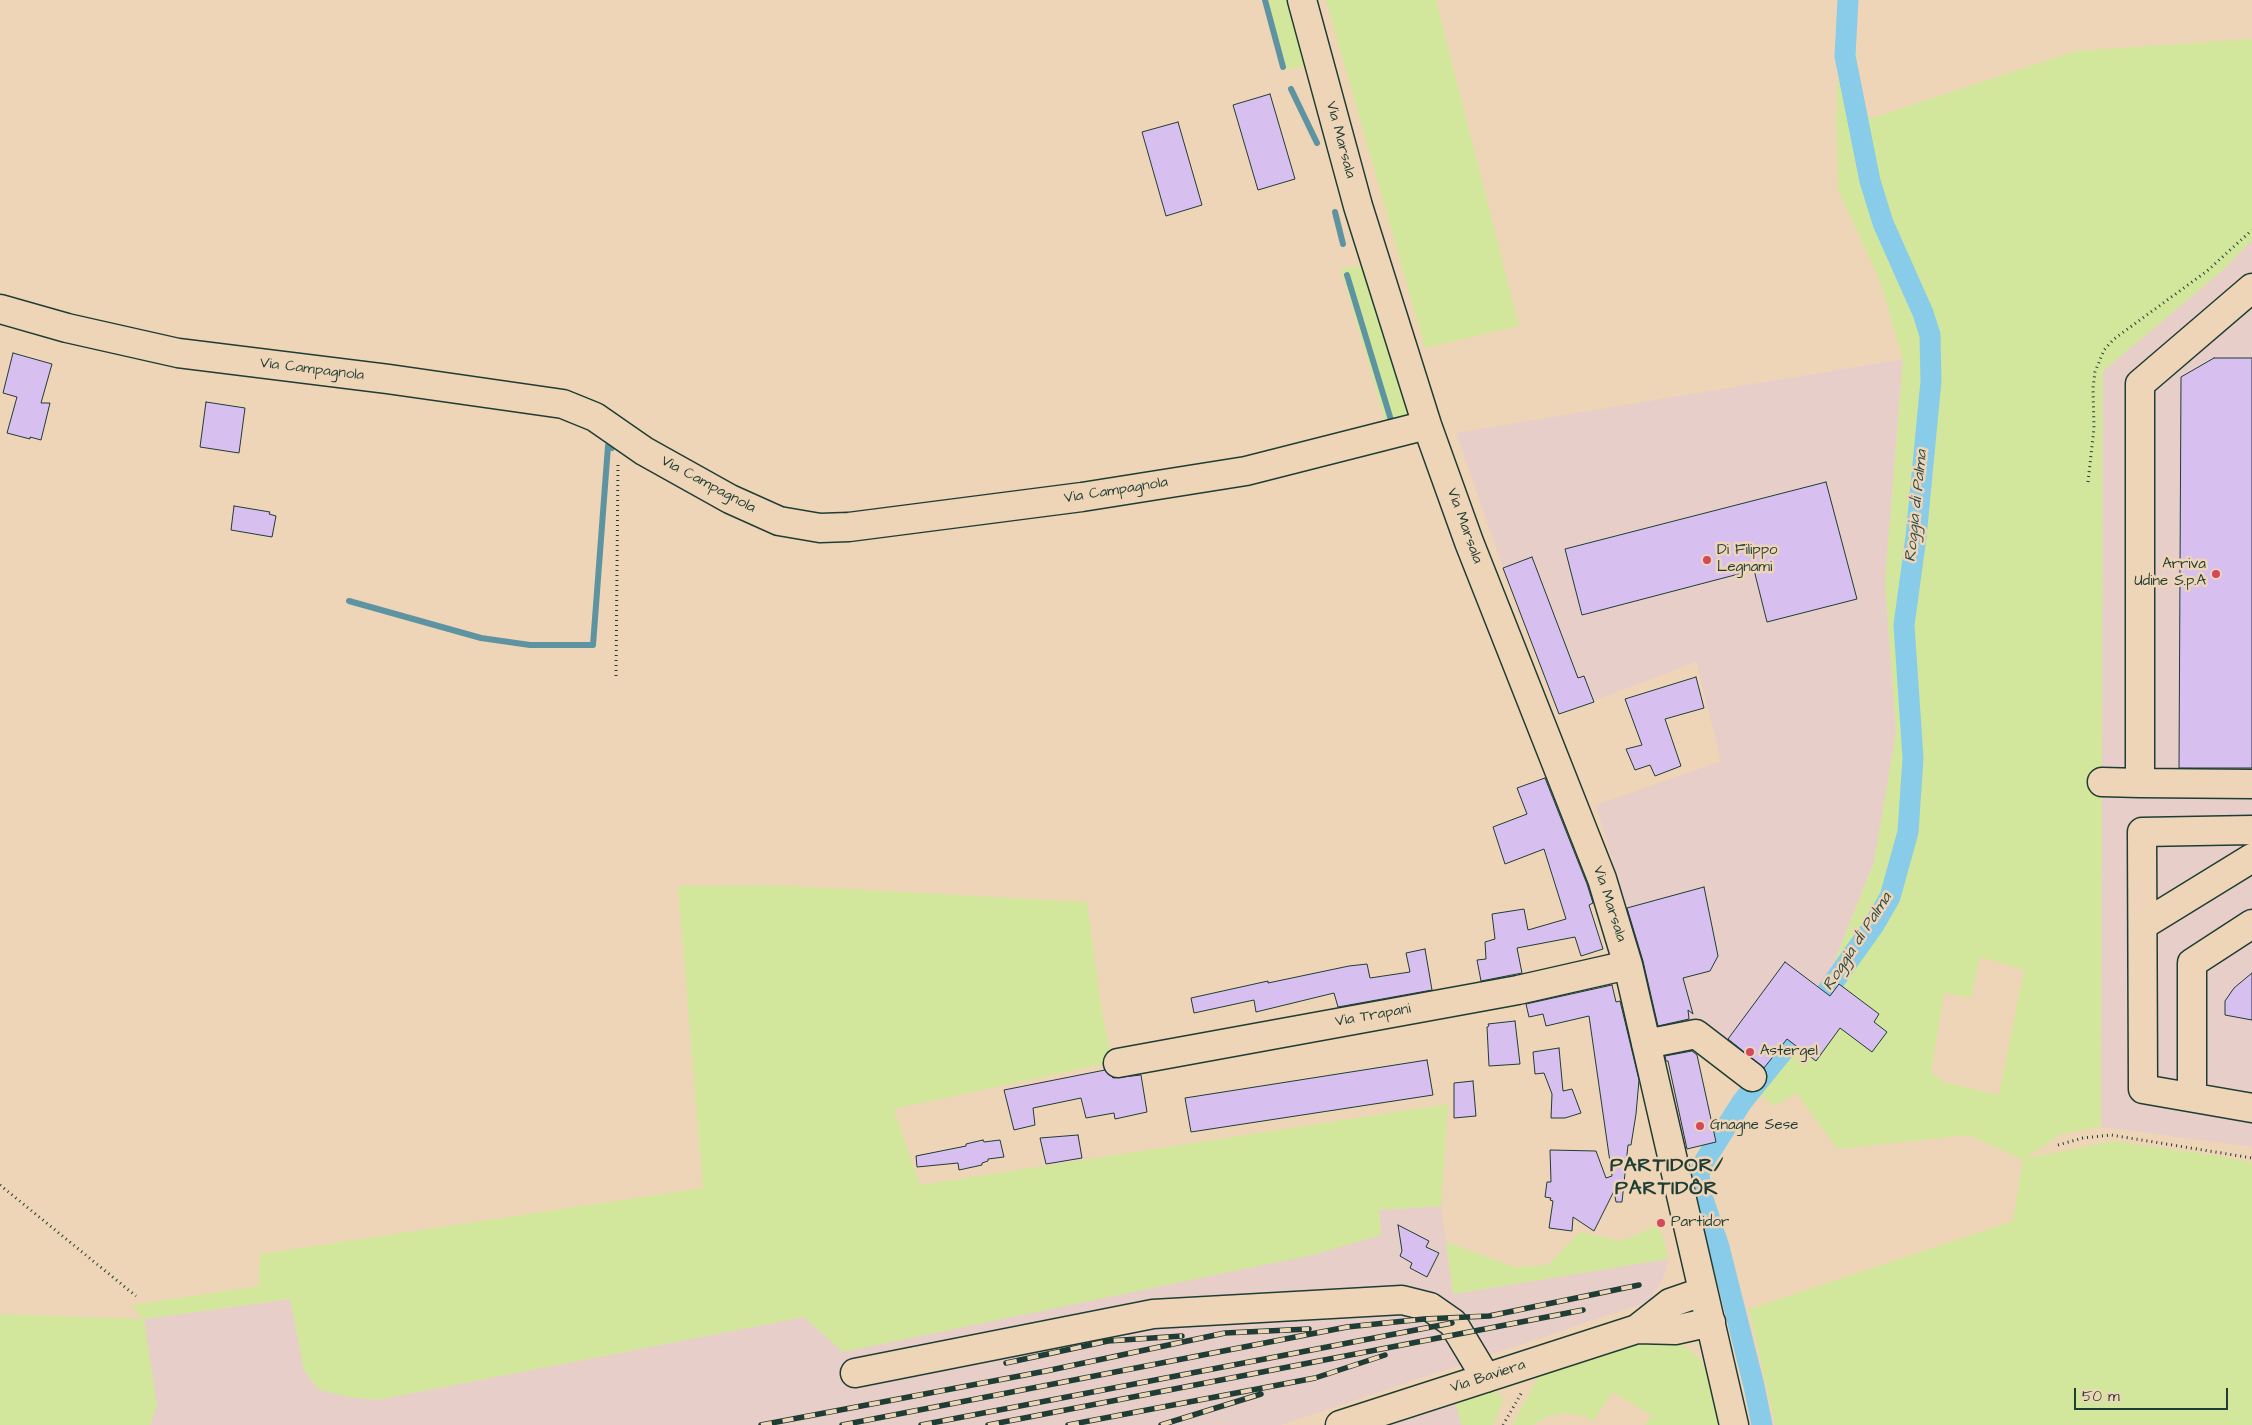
<!DOCTYPE html>
<html>
<head>
<meta charset="utf-8">
<style>
	body { margin:0 }
	#map { position:relative; width:2252px; height:1425px; overflow:hidden; background:#efd5b7; font-family:"Architects Daughter",sans-serif }
	canvas { display:block }
	.scale { position:absolute; left:2074px; top:1388px; width:154px; height:22px; box-sizing:border-box; border:2px solid #1f3d34; border-top:0; padding-left:6px; font-size:15px; line-height:18px; white-space:nowrap; color:#1f3d34; -webkit-text-stroke:4px #efd5b7; paint-order:stroke }
</style>
</head>
<body>
<div id="map">
<canvas width="2252" height="1425"></canvas>
<div class="scale">50 m</div>
</div>
<script>
const ctx = document.querySelector('canvas').getContext('2d');
ctx.lineJoin = 'round';
function fillPath(path, color) { ctx.fillStyle = color; ctx.fill(path, 'evenodd'); }
const shape = rows => new Path2D(rows.map(r => 'M' + r).join(''));
function stroke(path, color, width, dash) { ctx.strokeStyle = color; ctx.lineWidth = width; ctx.lineCap = dash ? 'butt' : 'round'; ctx.setLineDash(dash || []); ctx.stroke(path); }
function label(font, color, halo, rows, align = 'center') {
  ctx.font = font + ' "Architects Daughter",sans-serif'; ctx.lineWidth = 5; ctx.setLineDash([]); ctx.textBaseline = 'middle'; ctx.strokeStyle = halo; ctx.fillStyle = color; for (const [text, x, y, turn = 0] of rows) {
    ctx.save(); ctx.translate(x, y); ctx.rotate((+turn || 0) * Math.PI / 180); ctx.textAlign = isNaN(turn) ? turn : align; if (halo) ctx.strokeText(text, 0, 0); ctx.fillText(text, 0, 0); ctx.restore();
  }
}
fillPath(shape([
	[2252,240,2252,1147,2101,1127,2103,371,2224,269],
	[1903,359,1885,581,1896,732,1874,862,1823,990,1814,1002,1827,999,1839,984,1879,1014,1887,1032,1872,1052,1853,1037,1816,1061,1787,1039,1763,1069,1711,1027,1695,1021,1656,1031,1630,922,1596,805,1721,761,1696,662,1559,714,1503,568,1456,433],
	[1441,1206,1454,1294,1668,1259,1663,1279,1650,1299,1639,1305,1281,1425,0,1425,0,1314,144,1319,291,1299,304,1369,377,1400,804,1317,1312,1255,1381,1235,1379,1210],
	[1491,1391,1502,1396,1503,1402,1493,1425,1386,1425]
]), '#e8cec8');
fillPath(shape([
	[1268,0,1289,0,1306,65,1287,70],
	[1326,0,1436,0,1519,326,1425,348],
	[2252,39,2252,240,2224,269,2103,371,2101,1127,2061,1134,2025,1159,2113,1141,2220,1156,2252,1163,2252,1425,1775,1425,1749,1309,2013,1221,2023,1160,1969,1135,1837,1149,1797,1093,1775,1106,1760,1094,1797,1046,1817,1060,1845,1021,1853,1038,1871,1052,1886,1032,1874,1022,1879,1014,1829,976,1874,862,1896,732,1885,581,1903,359,1880,281,1838,190,1836,118,1839,53,1855,40,1858,70,1869,119,2076,51],
	[1980,957,2024,970,1999,1095,1943,1082,1931,1072,1944,993,1971,998],
	[1366,265,1410,411,1407,417,1386,424,1341,269],
	[772,885,1087,902,1101,1006,1112,1062,894,1109,920,1185,1448,1104,1441,1206,1379,1210,1381,1235,1312,1255,843,1352,804,1317,377,1400,348,1397,319,1390,304,1370,290,1299,144,1319,157,1406,150,1425,0,1425,0,1314,143,1319,132,1305,259,1286,260,1254,703,1188,678,886],
	[1657,1226,1663,1236,1668,1259,1453,1294,1446,1242,1515,1267,1548,1265,1580,1232,1621,1241],
	[1654,1338,1673,1341,1688,1348,1699,1358,1707,1371,1719,1425,1645,1425,1651,1415,1612,1392,1594,1421,1585,1416,1565,1413,1549,1416,1533,1425,1512,1425,1540,1374],
	[1491,1391,1502,1396,1503,1402,1493,1425,1462,1425,1455,1402]
]), '#d2e79c');
stroke(shape([
	[1265,0,1283,67],
	[1291,89,1317,143],
	[1335,212,1343,244],
	[1347,275,1391,420],
	[349,601,481,638,530,645,593,645,608,446,612,448]
]), '#5e93a1', 6);
stroke(shape([
	[1820,1001,1874,925,1890,897,1908,832,1913,758,1904,625,1916,537,1931,381,1930,335,1923,313,1883,223,1870,181,1845,56,1848,0],
	[1762,1425,1754,1386,1719,1247,1701,1193,1699,1174,1704,1162,1742,1102,1788,1045]
]), '#88cce9', 21);
const building = shape([
	[1270,94,1295,179,1258,190,1233,105,1270,94],
	[1178,122,1202,205,1166,216,1142,132,1178,122],
	[13,353,52,364,41,403,50,403,41,440,30,437,30,439,7,433,17,397,3,393,13,353],
	[2214,358,2252,358,2252,768,2179,768,2181,377,2214,358],
	[206,402,245,408,239,453,200,447,206,402],
	[1826,482,1857,599,1767,622,1754,570,1582,615,1565,549,1826,482],
	[234,506,270,512,269,514,276,516,272,537,231,530,234,506],
	[1532,557,1578,678,1584,676,1594,702,1559,714,1503,568,1532,557],
	[1696,677,1704,708,1665,719,1681,766,1655,776,1650,765,1635,770,1626,749,1642,745,1625,699,1696,677],
	[1545,778,1587,884,1593,903,1589,905,1603,949,1581,956,1575,937,1517,948,1522,973,1481,981,1477,960,1486,959,1485,942,1495,939,1492,914,1524,909,1528,930,1566,919,1544,849,1505,864,1493,827,1527,814,1517,788,1545,778],
	[1704,887,1718,956,1710,971,1683,978,1693,1014,1688,1010,1689,1019,1658,1026,1643,961,1627,908,1704,887],
	[1425,949,1432,990,1338,1007,1334,993,1256,1012,1254,1000,1194,1013,1191,998,1268,981,1268,983,1349,966,1367,964,1370,978,1410,972,1406,953,1425,949],
	[1785,962,1830,996,1839,984,1879,1014,1874,1022,1887,1032,1872,1052,1840,1028,1816,1061,1787,1039,1764,1068,1728,1039,1785,962],
	[2252,973,2252,1020,2225,1015,2225,1001,2234,988,2252,973],
	[1612,985,1616,1002,1620,1001,1639,1080,1636,1114,1631,1145,1628,1145,1622,1202,1616,1202,1614,1191,1594,1231,1573,1217,1572,1231,1549,1228,1553,1201,1550,1200,1551,1198,1545,1197,1547,1182,1551,1182,1550,1150,1596,1151,1606,1178,1612,1176,1589,1016,1546,1026,1543,1014,1529,1017,1526,1004,1612,985],
	[1515,1021,1520,1064,1489,1066,1487,1027,1489,1026,1488,1024,1515,1021],
	[1559,1048,1563,1091,1572,1089,1581,1113,1565,1118,1551,1118,1552,1094,1544,1073,1535,1074,1533,1052,1559,1048],
	[1692,1051,1697,1055,1716,1142,1687,1149,1668,1061,1666,1061,1665,1056,1692,1051],
	[1427,1060,1433,1095,1191,1132,1185,1098,1427,1060],
	[1105,1070,1113,1078,1141,1075,1147,1112,1115,1119,1114,1113,1086,1118,1081,1098,1033,1108,1035,1125,1014,1130,1004,1090,1105,1070],
	[1473,1081,1476,1116,1454,1118,1454,1083,1473,1081],
	[1078,1135,1082,1158,1046,1164,1040,1138,1078,1135],
	[983,1140,984,1142,1000,1140,1004,1157,988,1159,988,1161,982,1163,982,1165,959,1170,958,1163,917,1167,916,1156,966,1146,966,1144,983,1140],
	[1398,1225,1429,1241,1426,1247,1439,1253,1427,1277,1410,1268,1412,1263,1400,1256,1402,1251,1398,1225]
]);
fillPath(building, '#d7bfef');
stroke(building, '#1f3d34', 1);
const minor = shape([
	[1302,0,1358,206,1427,425,1469,542,1602,879,1628,965,1734,1425],
	[2252,288,2140,384,2140,783,2252,784],
	[0,309,67,328,178,353,388,379,563,404,595,417,644,451,730,499,779,521,820,528,849,527,1082,497,1246,471,1427,425],
	[2102,782,2140,783],
	[2252,830,2142,832,2143,1089,2252,1108],
	[2143,925,2252,858],
	[1646,1044,1696,1034,1752,1077],
	[1118,1063,1518,990,1628,965],
	[2192,1096,2192,963,2252,924],
	[1637,1329,1675,1330,1711,1322],
	[855,1373,1153,1314,1402,1300,1430,1307,1453,1323,1486,1378],
	[1340,1425,1637,1329,1670,1303,1702,1292]
]);
stroke(minor, '#1f3d34', 31);
stroke(shape([
	[2088,482,2094,428,2093,388,2095,372,2104,350,2114,339,2207,271,2252,230],
	[616,676,618,461],
	[2058,1145,2083,1138,2111,1135,2252,1158],
	[0,1185,136,1296],
	[1503,1425,1522,1392]
]), '#1f3d34', 3, [1, 4]);
stroke(minor, '#efd5b7', 28);
const rail = shape([
	[1006,1363,1108,1341,1182,1336],
	[761,1425,1046,1371,1225,1333,1309,1329],
	[842,1425,1347,1327,1424,1319,1489,1316,1639,1285],
	[921,1425,1452,1323],
	[988,1425,1583,1310],
	[1068,1425,1315,1378,1385,1355],
	[1161,1425,1261,1394]
]);
stroke(rail, '#1f3d34', 5.5);
stroke(rail, '#efd5b7', 4, [11]);
for (const [x, y, r, color] of [
	[1707,560,5,"#d1495b"],
	[2216,574,5,"#d1495b"],
	[1750,1052,5,"#d1495b"],
	[1700,1126,5,"#d1495b"],
	[1661,1223,5,"#d1495b"]
]) { const dot = new Path2D(); dot.arc(x, y, r, 0, 2 * Math.PI); ctx.fillStyle = color; ctx.fill(dot); stroke(dot, '#efd5b7', 2); }
label('15px', '#1f3d34', '#efd5b7', [
	["Via Marsala",1340,140,75],
	["Via Campagnola",312,370,7],
	["Via Campagnola",708,485,28],
	["Via Campagnola",1116,491,-9],
	["Via Marsala",1464,526,70],
	["Via Marsala",1609,904,72],
	["Via Trapani",1373,1016,-10],
	["Via Baviera",1488,1377,-18]
]);
label('15px', '#1f3d34', '#efd5b7', [
	["Di Filippo",1717,551],
	["Legnami",1717,568],
	["Arriva",2206,565,"right"],
	["Udine S.p.A",2206,582,"right"],
	["Astergel",1760,1052],
	["Gnagne Sese",1710,1126],
	["Partidor",1671,1223]
], 'left');
label('italic 16px', '#2a4b46', '#efd5b7', [
	["Roggia di Palma",1917,506,-84],
	["Roggia di Palma",1858,942,-57]
]);
ctx.letterSpacing = '1px';
label('bold 20px', '#1f3d34', '#efd5b7', [
	["PARTIDOR/",1667,1167],
	["PARTIDÔR",1667,1190]
]);
ctx.letterSpacing = '0px';
</script>
</body>
</html>
